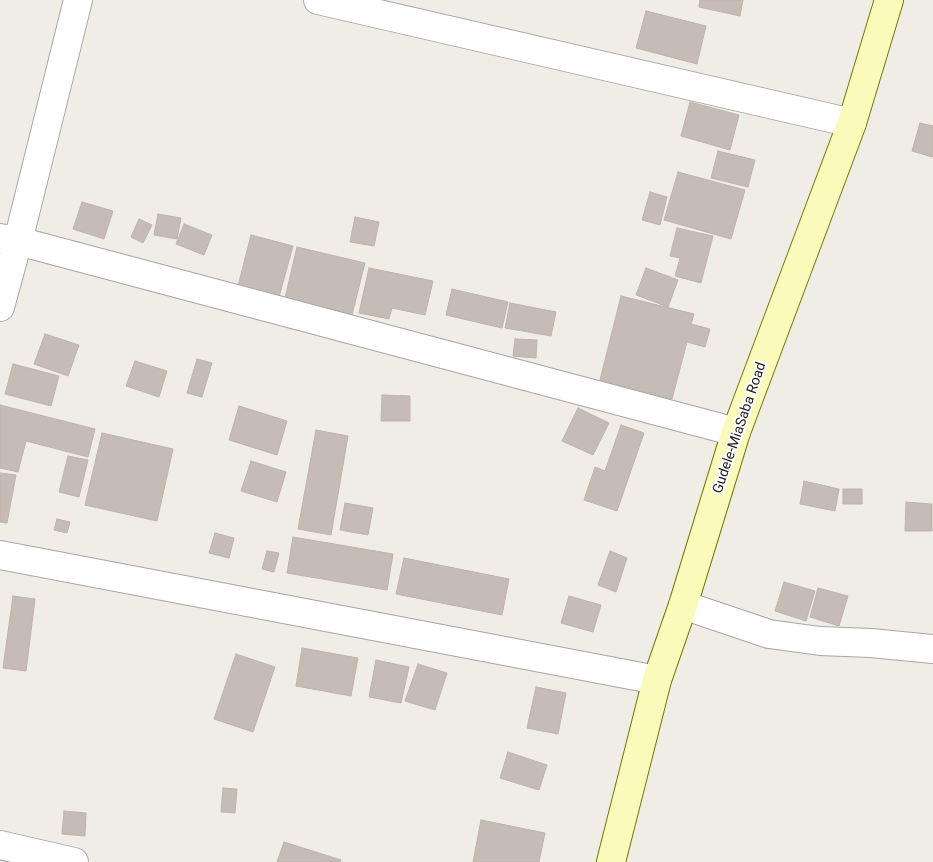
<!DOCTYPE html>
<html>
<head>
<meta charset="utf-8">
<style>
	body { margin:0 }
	canvas { display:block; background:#f0ece6 }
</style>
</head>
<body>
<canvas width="933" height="862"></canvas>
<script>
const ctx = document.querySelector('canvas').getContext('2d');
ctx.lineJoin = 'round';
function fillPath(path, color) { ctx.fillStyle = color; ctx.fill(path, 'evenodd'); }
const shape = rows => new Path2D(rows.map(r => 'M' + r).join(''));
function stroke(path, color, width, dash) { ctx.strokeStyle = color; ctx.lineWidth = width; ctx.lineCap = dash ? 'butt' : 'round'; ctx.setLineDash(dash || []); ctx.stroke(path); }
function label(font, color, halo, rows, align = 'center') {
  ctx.font = font + ' Roboto,sans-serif'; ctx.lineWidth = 4; ctx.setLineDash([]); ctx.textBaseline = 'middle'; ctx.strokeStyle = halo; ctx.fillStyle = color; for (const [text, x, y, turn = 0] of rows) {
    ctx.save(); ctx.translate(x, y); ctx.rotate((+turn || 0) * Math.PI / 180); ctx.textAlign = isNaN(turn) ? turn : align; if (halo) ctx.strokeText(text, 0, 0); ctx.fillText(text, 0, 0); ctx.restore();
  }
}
const building = shape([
	[700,0,743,0,740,16,699,7,700,0],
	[646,11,706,26,697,64,636,48,646,11],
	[690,102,739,115,730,150,681,136,690,102],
	[920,123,933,126,933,153,932,157,912,151,920,123],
	[718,151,755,160,748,187,711,178,718,151],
	[678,172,745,190,731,239,664,220,678,172],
	[650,192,667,197,660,225,642,220,650,192],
	[82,202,113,211,104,239,73,229,82,202],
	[158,214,181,218,177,239,154,235,158,214],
	[355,217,379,222,374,246,350,242,355,217],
	[139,219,152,225,143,243,131,237,139,219],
	[184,224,212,235,204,255,176,244,184,224],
	[677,228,713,236,701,283,675,276,680,258,670,256,677,228],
	[251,235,293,246,279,297,238,286,251,235],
	[297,247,365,263,352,315,285,298,297,247],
	[369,268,433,281,425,315,392,308,389,319,359,313,369,268],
	[646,268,678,280,668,307,636,295,646,268],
	[452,289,508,302,502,328,446,315,452,289],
	[621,296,694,314,691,324,710,329,705,347,687,342,672,399,600,380,621,296],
	[510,303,556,312,551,336,505,328,510,303],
	[45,334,79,345,68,376,34,364,45,334],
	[515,339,537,340,536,358,513,356,515,339],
	[197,359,212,363,202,397,187,393,197,359],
	[135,361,167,371,159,397,126,386,135,361],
	[13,364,59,376,51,406,5,394,13,364],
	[382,395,410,396,410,421,381,421,382,395],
	[0,405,95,429,88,457,26,441,18,472,0,468,0,405],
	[239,406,287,421,277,455,229,440,239,406],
	[578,408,609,423,593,455,562,441,578,408],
	[621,425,644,433,617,511,584,500,595,467,605,471,621,425],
	[316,430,348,436,331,535,298,529,316,430],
	[102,433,173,449,157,521,85,505,102,433],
	[68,456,88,460,79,497,59,492,68,456],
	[251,461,286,472,277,502,241,491,251,461],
	[0,473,16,475,7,523,0,522,0,473],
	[804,481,839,489,835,511,800,504,804,481],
	[843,489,862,489,862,504,843,504,843,489],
	[906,502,932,504,932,531,905,531,906,502],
	[345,503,373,508,368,535,340,530,345,503],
	[57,519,70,522,67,533,54,530,57,519],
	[215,533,234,538,229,558,209,553,215,533],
	[293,537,393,554,387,590,287,573,293,537],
	[267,551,279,553,274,572,262,569,267,551],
	[610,551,627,558,616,592,598,585,610,551],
	[404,558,509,579,502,615,396,594,404,558],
	[784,582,815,591,806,621,775,611,784,582],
	[818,588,848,596,839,626,810,617,818,588],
	[13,596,35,599,26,671,3,668,13,596],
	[569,596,601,605,593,632,561,623,569,596],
	[302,648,358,658,351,696,296,686,302,648],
	[236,654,275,667,253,732,214,719,236,654],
	[376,660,409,667,401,703,369,697,376,660],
	[418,664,447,673,435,710,405,701,418,664],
	[536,687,566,693,558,734,527,728,536,687],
	[508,752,547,765,539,790,500,778,508,752],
	[223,788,237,789,235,813,221,812,223,788],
	[64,811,86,813,85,836,62,834,64,811],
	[481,820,545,833,539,862,473,862,481,820],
	[284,842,341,860,340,862,277,862,284,842]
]);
fillPath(building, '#c5bcb5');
stroke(building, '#c2b2a8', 1);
const street = shape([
	[318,0,852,123],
	[0,238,18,241,736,432],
	[0,307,18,241,78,0],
	[0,555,657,680],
	[683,605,769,634,820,641,871,643,933,649],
	[0,845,74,862]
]);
const secondary = shape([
	[611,862,657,680,683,605,736,432,852,123,889,0]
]);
stroke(street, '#a7a7a7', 30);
stroke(secondary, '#737a04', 30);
stroke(street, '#fff', 28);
stroke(secondary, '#fafaba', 28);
label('14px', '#202020', '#fff', [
	["Gudele-MiaSaba Road",740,428,-71]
]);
</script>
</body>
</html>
